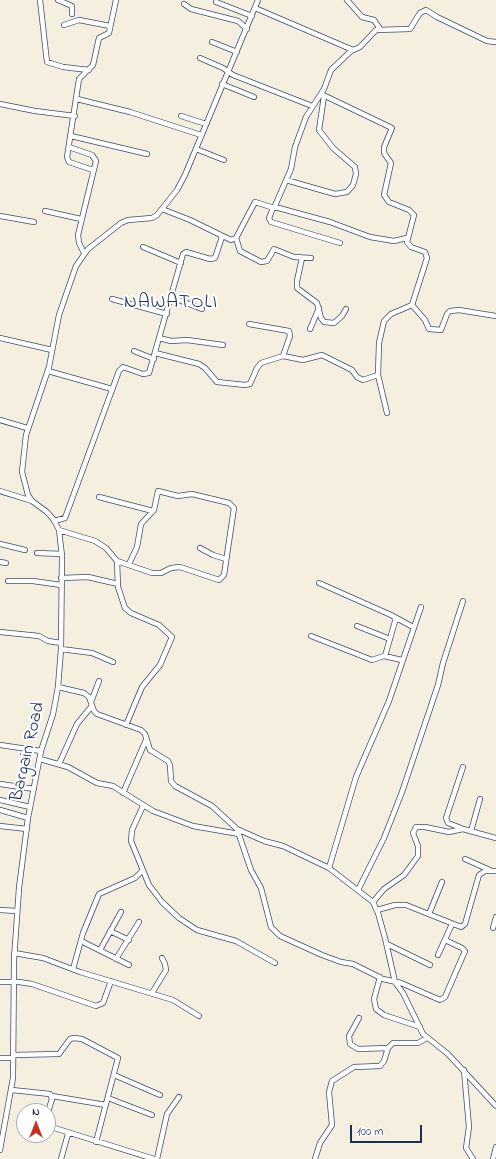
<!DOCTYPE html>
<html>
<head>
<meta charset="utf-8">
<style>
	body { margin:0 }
	#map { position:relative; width:496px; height:1159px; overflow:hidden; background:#f4efde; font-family:"Indie Flower",sans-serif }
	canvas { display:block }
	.north { position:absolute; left:16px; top:1103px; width:40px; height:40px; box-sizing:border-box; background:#fff; border:1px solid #a4acbf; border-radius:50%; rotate:0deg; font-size:11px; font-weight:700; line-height:16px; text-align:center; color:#1b2f5e }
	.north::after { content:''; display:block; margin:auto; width:14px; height:18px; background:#c8321e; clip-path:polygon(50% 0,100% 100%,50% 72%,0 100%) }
	.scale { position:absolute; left:350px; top:1125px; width:72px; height:18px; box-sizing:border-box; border:2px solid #1b2f5e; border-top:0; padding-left:5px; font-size:12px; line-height:14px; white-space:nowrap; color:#1b2f5e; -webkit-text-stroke:3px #fff; paint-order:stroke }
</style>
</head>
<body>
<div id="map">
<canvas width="496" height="1159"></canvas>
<div class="north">N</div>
<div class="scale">100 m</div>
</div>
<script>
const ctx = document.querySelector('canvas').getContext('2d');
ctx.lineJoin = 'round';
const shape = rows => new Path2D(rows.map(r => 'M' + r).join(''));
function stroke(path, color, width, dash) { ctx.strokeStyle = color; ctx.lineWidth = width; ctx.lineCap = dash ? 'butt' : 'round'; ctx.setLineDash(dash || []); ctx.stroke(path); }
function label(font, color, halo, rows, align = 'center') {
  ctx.font = font + ' "Indie Flower",sans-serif'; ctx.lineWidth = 4; ctx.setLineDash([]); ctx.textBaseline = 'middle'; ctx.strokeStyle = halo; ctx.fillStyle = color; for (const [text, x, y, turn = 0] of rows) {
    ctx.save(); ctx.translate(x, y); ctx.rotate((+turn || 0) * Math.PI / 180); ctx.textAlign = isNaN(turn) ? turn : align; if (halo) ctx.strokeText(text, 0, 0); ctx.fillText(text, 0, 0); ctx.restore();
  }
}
const minor = shape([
	[40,0,47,62,63,67,89,70],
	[58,0,72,6,72,14],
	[347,0,362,17,374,20,380,29],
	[216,2,252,16],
	[184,4,191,9,238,21,247,29],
	[255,8,353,50],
	[64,25,79,20,110,26],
	[212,42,237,52],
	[200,58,223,68,233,75,312,106],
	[222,84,254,97],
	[321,94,392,128,384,147,384,153,391,163,384,195,389,202,409,210,414,215,407,242,411,247,425,252,427,258,412,305,425,320,429,329,441,330,447,314,450,311,459,310,496,316],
	[77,99,130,112,201,135],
	[0,104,35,111,75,116],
	[181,116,206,124],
	[71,136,147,154],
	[69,147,92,155,96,161,78,235,79,243,84,253],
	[196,149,224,160],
	[93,170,69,162,67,157,79,79,93,65,99,38,109,33,116,0],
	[286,180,335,194,347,192,353,185,356,174,355,167,333,148,319,130,324,96],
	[275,207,330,222,370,237,394,241,407,238],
	[273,208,269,218,271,222,340,243],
	[162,209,190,220,231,240,236,238,255,202,274,208,291,169,295,147,306,117,324,89,331,70,351,51,360,47,376,30,410,29,420,13,426,10,437,17,487,41,496,42],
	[45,211,81,219],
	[0,216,34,222],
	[236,238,240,251,261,262,267,261,274,249,294,257,311,258],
	[143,247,181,263],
	[302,258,297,281,297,288,317,303,321,318,324,322,334,323,342,316,346,309],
	[171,297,202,309],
	[112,299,167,314],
	[249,324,289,331,290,336,283,356],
	[310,329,319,308],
	[0,338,52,350],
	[159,338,171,341,187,340,223,345],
	[134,351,154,359],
	[155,353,199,364,205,368,217,382,245,385,250,384,257,368,261,363,283,356,303,360,322,355,352,370,357,377,363,380,378,375,379,343,384,321,391,314,412,305],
	[48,371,112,389],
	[378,375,387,413],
	[0,420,27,428],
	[0,491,32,501,47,512,54,520,59,530,62,556,61,649,58,687,53,714,41,751,28,818,19,888,14,960,13,1078,0,1150],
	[99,497,153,511],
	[32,501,28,495,22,472,26,435,49,367,59,315,76,266,88,249,121,223,128,220,152,218,157,215,177,190,185,175,258,0],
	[54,521,65,518,119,371,123,367,143,374,149,373,183,254,186,252,210,259,215,258,222,237],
	[59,530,95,541,106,548,117,561,152,573,161,573,171,568,180,567,219,580,224,575,234,508,229,503,192,494,178,496,158,491,154,510,141,524,137,547,129,564],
	[0,544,25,550],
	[200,548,213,555,226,559],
	[37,553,62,554],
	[117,561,118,587,125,608,131,613,159,625,172,637,160,665,142,687,126,725],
	[0,562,6,563],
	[61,578,88,577,118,584],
	[8,581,33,581,61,585],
	[319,583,391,615,413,627],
	[357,626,390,639],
	[0,632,39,636,48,641,61,643],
	[311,636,372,660,384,656,402,660],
	[61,649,92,653,113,662],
	[385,656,396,618],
	[58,687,84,693,89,697,94,711,97,714,141,730,145,734,150,750,168,761,170,765,171,781,175,786,212,806,237,829,264,841,283,846,329,868,373,902,378,913,385,938,395,982,403,993,423,1034,448,1054,496,1106],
	[91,702,99,681],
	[0,745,41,751],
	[40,759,68,767,97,783,113,786,153,811,193,826,239,834],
	[59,764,77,724,91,707],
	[0,784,34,789],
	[123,793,146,740],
	[0,800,30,807],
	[143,806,132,830,131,841,149,885,162,902,179,918,197,930,236,941,275,963],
	[0,810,28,818],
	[0,826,27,829],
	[461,828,448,823,446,818,463,767],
	[237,829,251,870,261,888,271,927,280,936,322,955,341,962,353,964,383,979,401,983,440,1000,445,997,465,951,462,948,445,940],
	[471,831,480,799],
	[465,859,492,871],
	[329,868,356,777,389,701,421,607],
	[358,890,384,838,402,792,438,685,443,663,463,601],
	[373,902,384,889,404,875,418,856,418,846,413,833,416,827,425,827,449,832,463,829,496,838],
	[0,910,17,911],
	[377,910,395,905,406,905,461,927,465,924,479,875,485,871,496,871],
	[429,914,442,882],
	[493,928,496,917],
	[110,931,129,940],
	[81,941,129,965],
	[387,944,430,965],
	[100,950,121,912],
	[14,953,43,958,80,972,173,1000,199,1016],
	[438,955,452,924],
	[116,959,139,922],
	[73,969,83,933,99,894,135,878,143,870],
	[380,977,374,999,376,1009,384,1015,420,1027],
	[0,982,19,982,32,984,96,1006,103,1003,111,981],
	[152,993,166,970,165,964,162,958],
	[359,1018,349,1036,350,1044,358,1049,388,1048],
	[13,1055,59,1054,70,1039,74,1038,82,1039,118,1058,96,1142],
	[0,1058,13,1058],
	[464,1070,469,1127,466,1148,473,1159],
	[114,1075,160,1095],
	[12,1090,50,1094,52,1099,48,1112],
	[52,1096,106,1105],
	[108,1098,152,1115],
	[48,1126,154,1159],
	[61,1159,68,1134],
	[157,1159,167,1114,179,1097],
	[315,1159,320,1143,332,1125,329,1092,332,1081,354,1067,380,1066,384,1061,388,1048,393,1043,418,1043,427,1038],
	[493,1159,496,1147]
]);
stroke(minor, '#3c4c71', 6);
stroke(minor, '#fff', 4.5);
label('18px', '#1b2f5e', '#fff', [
	["Bargain Road",29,752,-77]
]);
ctx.letterSpacing = '1px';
label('19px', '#1b2f5e', '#fff', [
	["NAWATOLI",171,304]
]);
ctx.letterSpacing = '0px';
</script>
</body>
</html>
